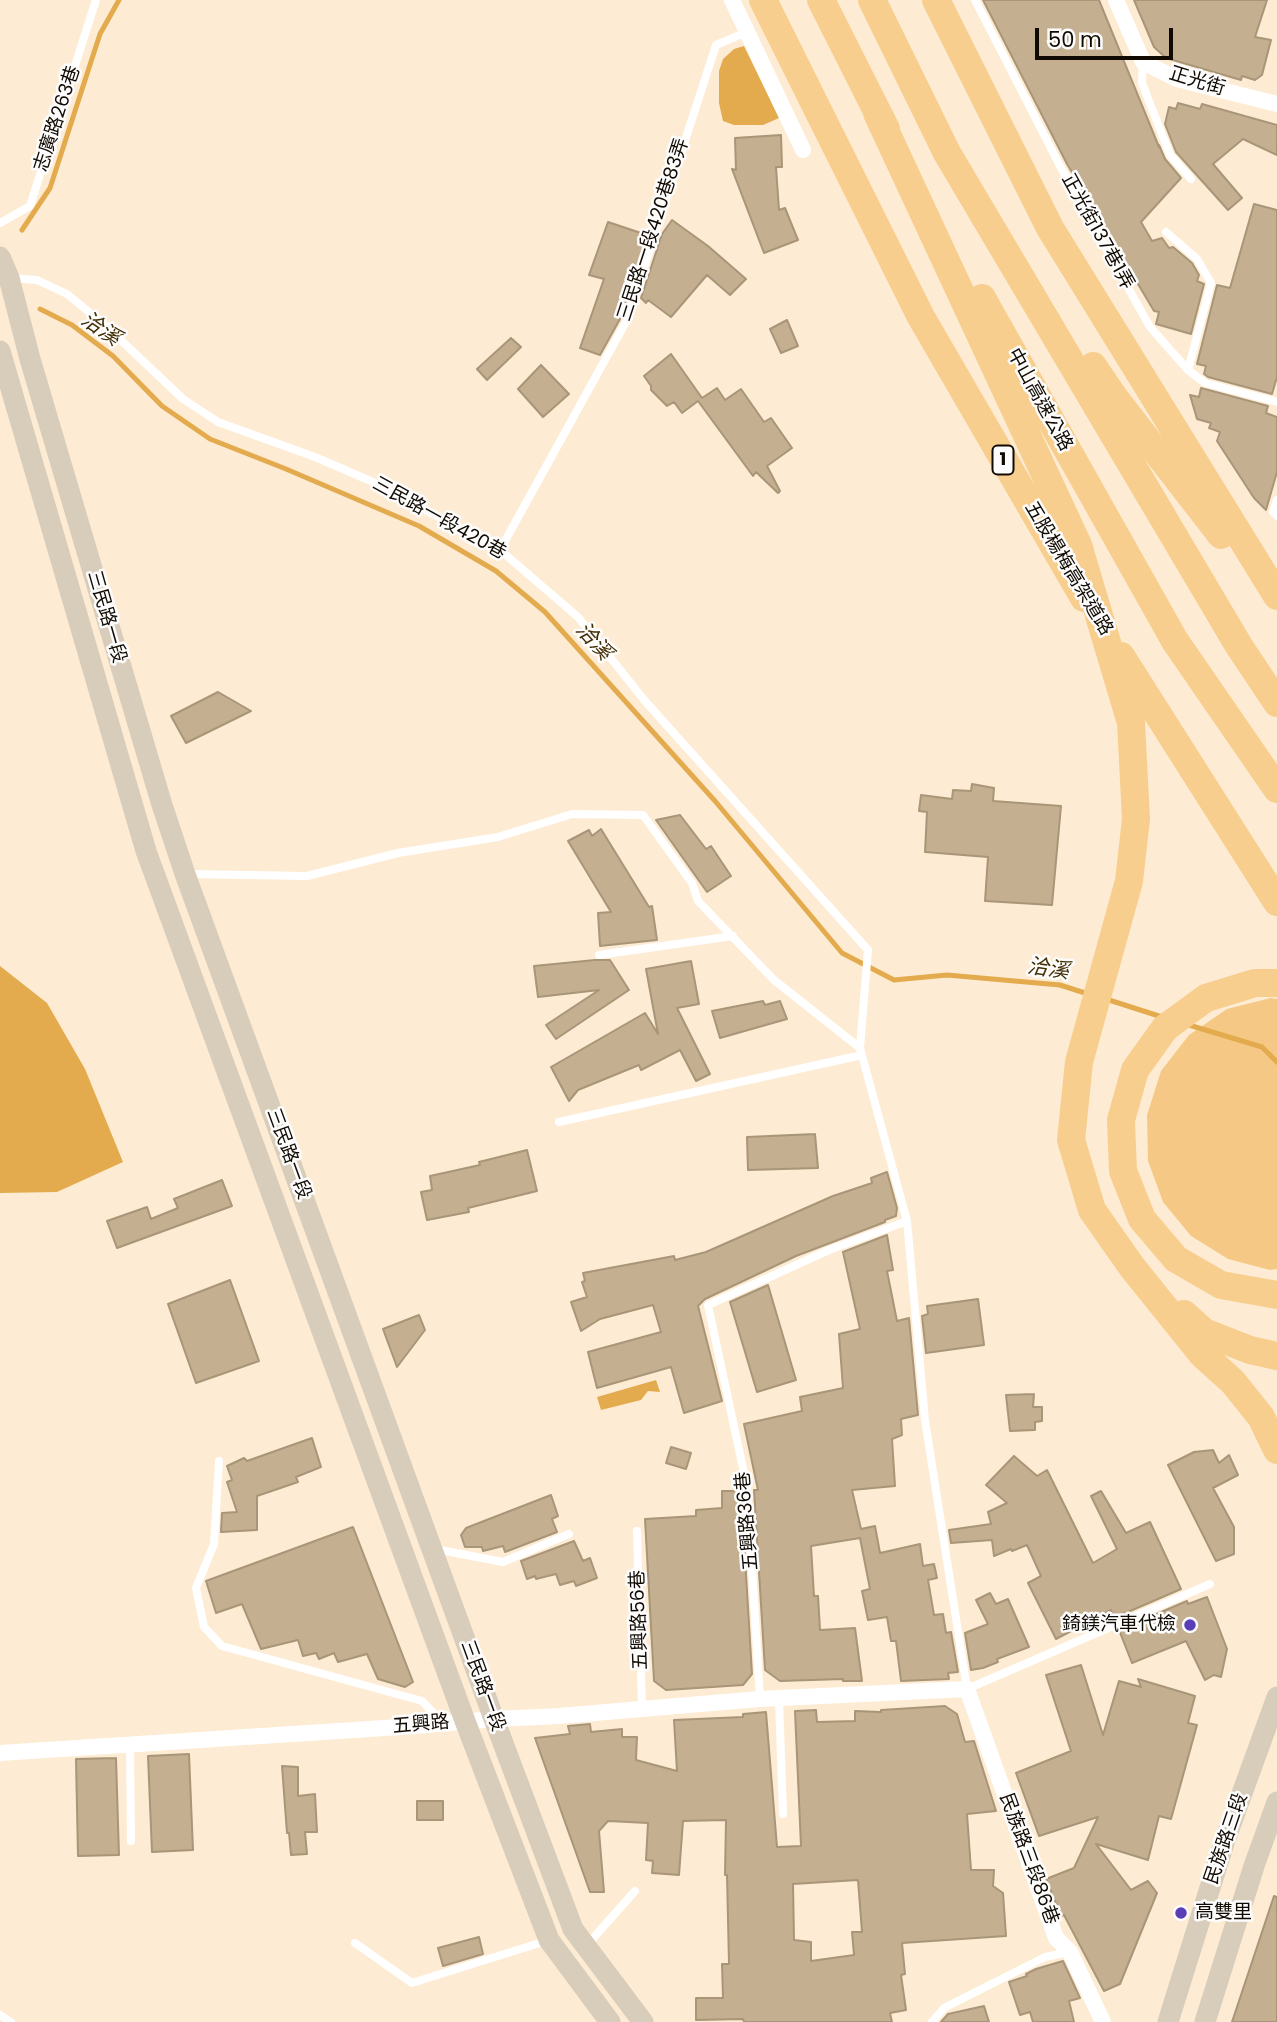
<!DOCTYPE html>
<html>
<head>
<meta charset="utf-8">
<style>
	body { margin:0 }
	#map { position:relative; width:1277px; height:2022px; overflow:hidden; background:#fdecd3; font-family:Poppins,sans-serif }
	canvas { display:block }
	.scale { position:absolute; left:1035px; top:28px; width:138px; height:32px; box-sizing:border-box; border:4px solid #110a02; border-top:0; padding-left:9px; font-size:21px; line-height:24px; white-space:nowrap; color:#110a02; -webkit-text-stroke:5px #fcfcfc; paint-order:stroke }
</style>
</head>
<body>
<div id="map">
<canvas width="1277" height="2022"></canvas>
<div class="scale">50 m</div>
</div>
<script>
const ctx = document.querySelector('canvas').getContext('2d');
ctx.lineJoin = 'round';
function fillPath(path, color) { ctx.fillStyle = color; ctx.fill(path, 'evenodd'); }
const shape = rows => new Path2D(rows.map(r => 'M' + r).join(''));
function stroke(path, color, width, dash) { ctx.strokeStyle = color; ctx.lineWidth = width; ctx.lineCap = dash ? 'butt' : 'round'; ctx.setLineDash(dash || []); ctx.stroke(path); }
function label(font, color, halo, rows, align = 'center') {
  ctx.font = font + ' Poppins,"Noto Sans TC",sans-serif'; ctx.lineWidth = 5; ctx.setLineDash([]); ctx.textBaseline = 'middle'; ctx.strokeStyle = halo; ctx.fillStyle = color; for (const [text, x, y, turn = 0] of rows) {
    ctx.save(); ctx.translate(x, y); ctx.rotate((+turn || 0) * Math.PI / 180); ctx.textAlign = isNaN(turn) ? turn : align; if (halo) ctx.strokeText(text, 0, 0); ctx.fillText(text, 0, 0); ctx.restore();
  }
}
fillPath(shape([
	[1271,998,1277,999,1277,1269,1270,1270,1228,1259,1191,1236,1163,1202,1148,1161,1147,1115,1161,1071,1189,1035,1227,1009]
]), '#f5c985');
fillPath(shape([
	[744,46,779,118,763,125,734,125,723,121,719,103,719,71,723,59,734,49],
	[0,966,47,1003,85,1069,123,1162,57,1192,0,1193],
	[656,1380,660,1392,648,1391,641,1400,601,1410,597,1397]
]), '#e3ab4d');
stroke(shape([
	[22,230,50,188,100,34,119,0],
	[40,309,72,325,113,356,162,406,210,439,286,469,419,526,496,571,545,612,715,801,842,953,894,980,947,975,1060,985,1085,993],
	[1109,1000,1162,1017],
	[1189,1025,1262,1047,1277,1062]
]), '#e3ab4d', 5);
const building = shape([
	[983,0,1099,0,1159,147,1159,145,1165,159,1181,178,1141,222,1152,241,1162,238,1169,248,1173,247,1192,263,1199,275,1197,281,1204,284,1191,334,1156,324,1159,312,1154,311,1067,164,983,0],
	[1134,0,1267,0,1255,37,1271,40,1262,75,1255,80,1242,76,1241,80,1166,58,1154,47,1134,0],
	[1178,103,1200,109,1202,104,1277,125,1277,155,1243,139,1213,164,1242,198,1228,210,1176,152,1165,124,1169,107,1176,109,1178,103],
	[781,135,782,167,776,167,779,210,785,208,798,240,764,253,732,169,736,170,735,138,781,135],
	[1254,204,1277,210,1277,377,1272,394,1208,377,1204,374,1206,366,1197,364,1217,285,1230,288,1254,204],
	[672,220,708,246,746,279,730,295,707,275,671,317,648,300,646,303,641,298,662,234,672,220],
	[608,222,647,235,620,319,600,355,580,348,604,279,589,275,608,222],
	[787,320,798,346,781,353,770,329,787,320],
	[511,338,521,347,487,380,477,369,511,338],
	[671,354,702,398,717,388,725,400,741,389,764,422,771,418,792,448,767,466,780,491,778,493,756,472,753,476,698,401,682,413,674,402,667,406,651,390,651,386,644,376,671,354],
	[541,365,569,394,543,417,518,389,541,365],
	[1201,388,1268,406,1266,413,1277,417,1277,472,1266,510,1254,498,1217,441,1220,432,1209,428,1211,423,1197,419,1190,395,1199,397,1201,388],
	[218,692,251,711,186,743,171,716,218,692],
	[972,784,994,788,993,801,1061,806,1052,905,985,901,988,857,925,852,927,812,919,811,921,795,952,799,953,790,971,791,972,784],
	[680,815,706,849,711,846,731,876,707,892,656,820,680,815],
	[601,829,649,907,652,906,657,940,600,946,598,913,611,912,568,841,589,830,592,836,601,829],
	[595,960,610,960,629,990,556,1039,546,1025,599,990,538,997,534,966,595,960],
	[691,961,699,1004,677,1008,710,1074,696,1081,680,1050,641,1070,639,1065,578,1090,569,1101,551,1067,645,1013,658,1034,646,969,691,961],
	[763,1001,765,1005,780,1001,787,1019,720,1038,712,1011,763,1001],
	[815,1134,818,1168,748,1170,747,1137,815,1134],
	[527,1150,537,1191,468,1208,469,1212,427,1220,421,1192,432,1190,430,1176,480,1165,479,1162,527,1150],
	[887,1172,897,1208,896,1216,885,1220,885,1222,796,1256,705,1299,698,1306,722,1401,684,1413,671,1367,597,1388,588,1352,661,1332,653,1305,600,1319,581,1331,571,1302,587,1297,582,1282,585,1281,583,1273,674,1256,675,1260,706,1252,833,1196,872,1183,871,1178,887,1172],
	[222,1180,232,1206,117,1248,107,1221,147,1207,151,1219,178,1208,174,1199,222,1180],
	[887,1235,893,1270,887,1271,897,1321,909,1318,918,1415,901,1419,902,1435,892,1439,895,1486,852,1490,861,1529,875,1526,880,1553,920,1544,923,1566,934,1564,937,1578,928,1580,934,1615,943,1614,946,1633,951,1632,958,1672,948,1673,949,1679,901,1681,896,1641,891,1641,887,1617,868,1620,862,1591,870,1589,860,1538,811,1546,814,1596,818,1596,820,1630,855,1628,862,1681,843,1681,843,1679,780,1681,765,1670,754,1490,758,1490,744,1424,802,1411,800,1397,843,1388,839,1334,860,1329,843,1252,887,1235],
	[230,1280,259,1361,196,1383,168,1304,230,1280],
	[768,1285,796,1380,757,1392,730,1302,768,1285],
	[978,1299,984,1345,926,1353,922,1316,928,1314,927,1306,978,1299],
	[419,1315,425,1330,397,1367,383,1329,419,1315],
	[1034,1394,1033,1407,1042,1407,1042,1421,1035,1422,1035,1430,1010,1431,1006,1395,1034,1394],
	[312,1438,321,1467,296,1477,298,1482,257,1496,257,1530,221,1532,222,1513,237,1512,227,1482,232,1480,227,1466,244,1458,247,1461,312,1438],
	[671,1447,691,1453,686,1469,666,1463,671,1447],
	[1213,1450,1219,1463,1229,1455,1238,1475,1213,1488,1234,1527,1234,1554,1216,1561,1168,1465,1194,1452,1213,1450],
	[1014,1456,1037,1476,1047,1470,1093,1563,1117,1549,1091,1496,1101,1491,1126,1533,1150,1522,1181,1589,1114,1618,1111,1610,1056,1639,1028,1583,1041,1576,1027,1545,1012,1551,1011,1549,994,1556,992,1540,951,1543,949,1530,991,1524,988,1512,1007,1503,986,1485,1014,1456],
	[722,1491,741,1491,752,1674,743,1685,666,1690,654,1681,645,1519,696,1516,696,1510,722,1508,722,1491],
	[551,1495,558,1516,552,1519,557,1532,505,1552,503,1546,483,1551,482,1547,465,1547,461,1535,466,1528,551,1495],
	[353,1527,413,1682,405,1687,378,1679,367,1654,338,1662,334,1653,319,1659,316,1653,303,1656,298,1640,261,1649,242,1604,216,1613,206,1581,353,1527],
	[574,1541,583,1561,590,1558,597,1578,576,1586,574,1581,560,1585,556,1574,536,1579,535,1576,527,1579,521,1561,574,1541],
	[990,1593,996,1604,1008,1599,1029,1647,997,1659,998,1662,983,1668,971,1670,965,1633,988,1624,976,1600,990,1593],
	[1207,1597,1227,1649,1221,1677,1214,1675,1205,1680,1186,1641,1132,1663,1119,1630,1187,1601,1188,1604,1207,1597],
	[1081,1665,1103,1735,1119,1681,1141,1687,1138,1679,1195,1696,1188,1723,1197,1725,1171,1819,1159,1816,1148,1860,1096,1844,1131,1890,1148,1881,1157,1893,1120,1984,1104,1991,1064,1915,1061,1916,1046,1879,1074,1868,1098,1817,1039,1836,1016,1773,1071,1751,1046,1675,1081,1665],
	[945,1706,957,1714,965,1742,974,1741,996,1811,967,1814,971,1870,994,1870,993,1886,1003,1893,1006,1936,902,1943,905,1974,901,1975,906,2010,890,2013,892,2022,744,2022,743,2019,696,2020,696,1998,723,1998,722,1964,729,1964,727,1875,725,1875,726,1820,683,1821,679,1875,652,1873,653,1861,646,1860,648,1823,608,1821,599,1831,604,1892,590,1892,535,1738,570,1734,568,1726,590,1724,591,1732,622,1729,622,1737,637,1737,636,1760,677,1771,674,1720,743,1717,743,1714,766,1712,777,1847,801,1846,795,1711,816,1710,817,1722,855,1721,855,1711,881,1712,881,1710,945,1706],
	[858,1880,862,1932,852,1932,854,1955,811,1961,811,1942,794,1940,793,1884,858,1880],
	[189,1754,193,1850,152,1852,148,1756,189,1754],
	[116,1758,119,1855,78,1856,76,1759,116,1758],
	[282,1766,298,1767,298,1796,315,1794,317,1832,305,1832,307,1854,291,1855,289,1833,287,1833,282,1766],
	[417,1801,443,1801,443,1820,417,1820,417,1801],
	[1274,1896,1277,1897,1277,2022,1232,2022,1274,1896],
	[479,1937,483,1954,443,1966,438,1948,479,1937],
	[1063,1961,1080,1998,1069,2001,1074,2022,1033,2022,1030,2012,1020,2015,1009,1982,1027,1976,1026,1974,1036,1969,1063,1961],
	[984,2006,989,2022,941,2022,948,2014,984,2006]
]);
fillPath(building, '#c4af90');
stroke(building, '#a99577', 2);
stroke(shape([
	[975,0,1060,166,1150,327,1188,370,1205,383,1277,402],
	[1143,62,1142,83,1170,155,1191,179],
	[0,223,30,206,96,0],
	[1166,232,1197,259,1211,283,1188,370],
	[12,278,37,280,67,294,106,326,183,399,218,422,315,457,373,482,500,550,578,617,645,701,868,950,860,1048],
	[1277,500,1273,512,1277,516],
	[500,550,627,320,716,45,747,32],
	[188,874,307,876,398,853,498,837,572,814,643,815,692,883,698,901,774,980,860,1048,907,1221,925,1420,967,1689,1210,1584],
	[599,955,733,936],
	[559,1122,862,1055],
	[219,1461,214,1544,196,1588,204,1627,222,1646,422,1701,442,1722],
	[637,1531,642,1709],
	[435,1549,503,1562,569,1534],
	[760,1699,747,1487,708,1305,829,1250,907,1221],
	[779,1699,783,1814],
	[130,1746,131,1841],
	[355,1943,412,1983,549,1940],
	[588,1944,635,1891],
	[0,2015,11,2022],
	[932,2022,944,2008,1045,1957,1070,1952]
]), '#fff', 8);
stroke(shape([
	[732,0,803,150],
	[1116,0,1143,62,1177,79,1277,104],
	[0,1753,415,1726,494,1719,559,1716,760,1699,967,1689,1056,1938,1070,1952,1103,2022]
]), '#fff', 16);
stroke(shape([
	[0,257,9,278,30,359,162,805,185,874,494,1719,573,1929,643,2022],
	[0,351,146,851,465,1721,549,1940,610,2022],
	[1168,2022,1224,1843,1277,1697],
	[1205,2022,1254,1866,1277,1802]
]), '#d8cdbb', 21);
stroke(shape([
	[763,0,921,317,1084,598],
	[821,0,886,129],
	[872,0,947,153,1239,646,1277,703],
	[936,0,1050,228,1277,596],
	[877,113,1078,545,1131,723,1136,819,1129,881,1079,1062,1071,1140,1092,1210,1132,1267,1202,1354,1233,1382,1261,1417,1277,1450],
	[982,298,1175,641,1277,789],
	[1093,366,1114,397,1221,535],
	[1121,656,1277,902],
	[1277,983,1255,983,1206,998,1165,1028,1135,1070,1121,1120,1123,1171,1142,1219,1176,1259,1221,1285,1277,1295],
	[1184,1314,1204,1332,1250,1350,1277,1356]
]), '#f8ce8e', 28);
for (const [x, y, r, color] of [
	[1190,1625,7,"#5a3eb7"],
	[1181,1913,7,"#5a3eb7"]
]) { const dot = new Path2D(); dot.arc(x, y, r, 0, 2 * Math.PI); ctx.fillStyle = color; ctx.fill(dot); stroke(dot, '#fcfcfc', 2.5); }
for (const [x, y, w] of [
	[1003,460,21]
]) { const box = new Path2D(); box.roundRect(x - w / 2, y - 14.5, w, 29, 5); ctx.fillStyle = '#fcfcfc'; ctx.fill(box); stroke(box, '#110a02', 2); }
label('bold 18px', '#110a02', null, [
	["1",1003,460]
]);
label('19px', '#110a02', '#fcfcfc', [
	["正光街",1197,82,17],
	["志廣路263巷",58,119,-72],
	["三民路一段420巷83弄",654,230,-72],
	["正光街137巷1弄",1097,232,61],
	["中山高速公路",1039,400,61],
	["三民路一段420巷",439,519,29],
	["五股楊梅高架道路",1068,569,59],
	["三民路一段",106,617,74],
	["三民路一段",288,1154,70],
	["五興路36巷",748,1521,-95],
	["五興路56巷",640,1620,-92],
	["三民路一段",482,1686,70],
	["五興路",421,1725,-5],
	["民族路三段",1227,1839,-71],
	["民族路三段86巷",1028,1859,70]
]);
label('19px', '#110a02', '#fcfcfc', [
	["錡鎂汽車代檢",1176,1625],
	["高雙里",1195,1913,"left"]
], 'right');
label('italic 21px', '#442e04', '#fcfcfc', [
	["洽溪",100,330,34],
	["洽溪",593,642,48],
	["洽溪",1048,970,8]
]);
</script>
</body>
</html>
